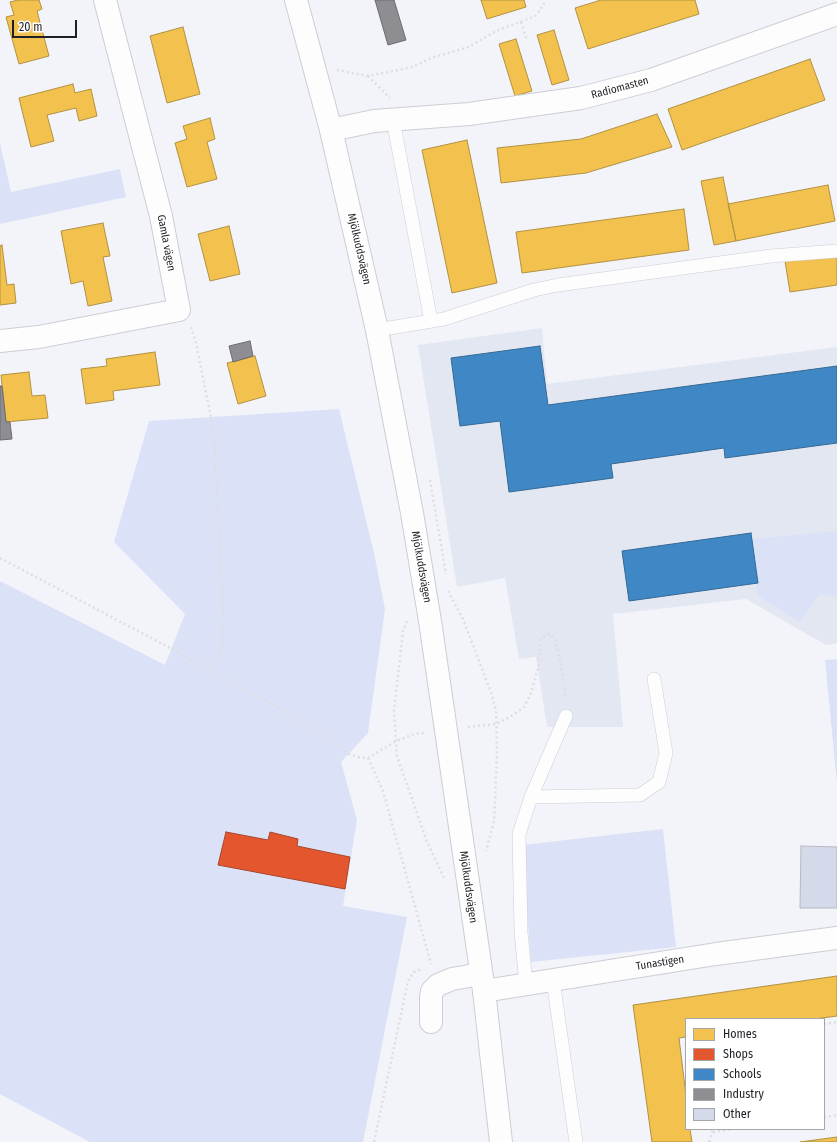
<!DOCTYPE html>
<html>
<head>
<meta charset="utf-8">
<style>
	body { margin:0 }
	#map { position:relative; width:837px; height:1142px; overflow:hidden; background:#f2f4fa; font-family:"Fira Sans Condensed",sans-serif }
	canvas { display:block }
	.legend { position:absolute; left:685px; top:1018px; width:140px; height:112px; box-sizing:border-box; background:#fff; border:1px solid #a5a6a8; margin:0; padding:5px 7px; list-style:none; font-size:12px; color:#1e2025 }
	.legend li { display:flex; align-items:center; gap:8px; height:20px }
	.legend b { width:20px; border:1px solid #a5a6a8 }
	.scale { position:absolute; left:12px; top:20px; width:65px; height:18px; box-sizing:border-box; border:2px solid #1e2025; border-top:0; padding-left:5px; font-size:12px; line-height:14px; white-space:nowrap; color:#1e2025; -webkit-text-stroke:3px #fff; paint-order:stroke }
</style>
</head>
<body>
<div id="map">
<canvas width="837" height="1142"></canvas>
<ul class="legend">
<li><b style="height:11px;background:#f2c14e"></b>Homes</li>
<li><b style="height:11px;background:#e4572e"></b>Shops</li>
<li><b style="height:11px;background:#3f88c5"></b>Schools</li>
<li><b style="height:11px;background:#8d8d92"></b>Industry</li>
<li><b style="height:11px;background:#d5daea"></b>Other</li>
</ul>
<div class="scale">20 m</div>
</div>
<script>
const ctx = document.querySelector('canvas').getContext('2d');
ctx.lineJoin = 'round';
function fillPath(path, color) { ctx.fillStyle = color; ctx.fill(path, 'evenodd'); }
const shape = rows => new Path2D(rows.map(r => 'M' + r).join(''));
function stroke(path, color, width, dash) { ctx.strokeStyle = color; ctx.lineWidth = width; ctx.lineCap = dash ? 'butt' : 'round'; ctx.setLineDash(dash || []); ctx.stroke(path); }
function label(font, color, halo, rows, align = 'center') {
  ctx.font = font + ' "Fira Sans Condensed",sans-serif'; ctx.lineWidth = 4; ctx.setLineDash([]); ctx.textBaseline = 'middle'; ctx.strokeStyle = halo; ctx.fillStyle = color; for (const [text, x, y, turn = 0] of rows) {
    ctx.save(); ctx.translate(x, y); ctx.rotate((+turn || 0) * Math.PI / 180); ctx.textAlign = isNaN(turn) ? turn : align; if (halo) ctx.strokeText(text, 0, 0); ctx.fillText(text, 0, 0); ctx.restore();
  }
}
fillPath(shape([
	[542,328,547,384,837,347,837,643,826,645,746,599,613,614,623,727,547,727,536,657,519,659,505,578,457,587,418,345]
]), '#e3e7f2');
fillPath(shape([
	[0,143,11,192,120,169,126,197,0,224],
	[339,409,374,553,385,609,368,733,341,762,357,820,343,906,407,917,363,1142,90,1142,0,1094,0,581,165,665,185,614,114,542,149,421],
	[837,531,837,597,820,594,800,622,758,596,752,539],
	[837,659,837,784,825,660],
	[663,829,676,947,531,962,522,845]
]), '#dbe2f8');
const homes = shape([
	[18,0,39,0,42,9,37,11,49,56,19,64,6,17,14,15,10,2,18,0],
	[481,0,524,0,526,7,487,19,481,0],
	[601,0,695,0,699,14,588,49,575,8,601,0],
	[183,27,200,94,167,103,150,36,183,27],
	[554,30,569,80,552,85,537,35,554,30],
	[516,39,532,91,515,96,499,44,516,39],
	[810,59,825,100,682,150,668,109,810,59],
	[73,84,75,93,91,89,97,116,79,121,76,108,47,115,54,141,31,147,19,98,73,84],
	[657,114,672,147,586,173,501,183,497,148,581,139,657,114],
	[210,118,215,139,207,142,217,179,187,187,175,143,187,139,183,126,210,118],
	[467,140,497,283,452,293,422,150,467,140],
	[723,177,736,241,714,245,701,181,723,177],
	[828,185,835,221,736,241,728,204,828,185],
	[684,209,689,250,522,273,516,232,684,209],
	[103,223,110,256,103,257,112,301,88,306,83,281,71,284,61,231,103,223],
	[229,226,240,274,210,281,198,234,229,226],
	[2,245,7,285,14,284,16,303,0,305,0,246,2,245],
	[837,254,837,285,790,292,785,261,837,254],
	[155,352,160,385,113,391,114,400,86,404,81,369,107,366,106,359,155,352],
	[255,356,266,396,238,404,227,363,255,356],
	[29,372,32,396,45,395,48,418,6,422,1,375,29,372],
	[837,976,837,1016,815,1019,686,1019,686,1037,679,1038,686,1096,686,1129,690,1129,692,1142,652,1142,633,1005,837,976],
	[837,1137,837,1142,800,1142,837,1137]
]);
fillPath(homes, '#f2c14e');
stroke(homes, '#b29142', 1);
const shops = shape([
	[226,832,268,840,270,832,298,839,297,846,350,857,345,889,218,865,226,832]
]);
fillPath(shops, '#e4572e');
stroke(shops, '#a9462b', 1);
const schools = shape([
	[540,346,548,405,837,366,837,443,725,458,724,448,611,464,613,478,509,492,500,421,460,426,451,358,540,346],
	[751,533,758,583,629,601,622,551,751,533]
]);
fillPath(schools, '#3f88c5');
stroke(schools, '#356995', 1);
const industry = shape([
	[375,0,394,0,406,40,388,45,375,0],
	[250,341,253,356,233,362,229,346,250,341],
	[0,386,2,386,6,422,10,422,12,439,0,440,0,386]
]);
fillPath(industry, '#8d8d92');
stroke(industry, '#6c6c71', 1);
const building = shape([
	[801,846,837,847,837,908,800,908,801,846]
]);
fillPath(building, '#d5daea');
stroke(building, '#b6b8bc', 1);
const lane = shape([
	[393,120,431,321],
	[377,330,444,319,534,290,558,285,771,256,837,251],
	[531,797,640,795,659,782,666,753,654,679],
	[553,980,576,1142],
	[526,985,521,932,519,834,531,797,566,716]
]);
const street = shape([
	[331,130,374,121,469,114,581,98,651,80,837,14],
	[0,341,39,337,179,310,161,216,105,0],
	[484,991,716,954,837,938],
	[431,1022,431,997,432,991,438,985,452,979,481,974]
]);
const secondary = shape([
	[296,0,331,130,377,330,412,513,430,621,484,991,501,1142]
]);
stroke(lane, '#ccced4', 14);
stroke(street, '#ccced4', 24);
stroke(secondary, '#ccced4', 24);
stroke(shape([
	[521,22,527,40],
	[337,70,368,76,413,67,431,58,469,47,496,31,533,17,537,15,546,0],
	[368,76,390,98],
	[191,327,196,343,214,433,223,610,222,648,212,671],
	[430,480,446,574],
	[0,558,172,649,284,711,323,734,347,753,358,757,368,758,396,741,414,734,425,733],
	[448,591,463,619,492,695,496,711,497,754,494,822,486,851],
	[407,621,403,631,394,711,397,756,427,842,445,880],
	[468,727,496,724,510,717,524,707,530,696,538,668,541,639,548,634,552,635,556,641,565,686,565,699],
	[368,758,383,791,431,964],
	[824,1024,837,1022],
	[824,1117,837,1115],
	[713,1132,734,1129],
	[374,1142,408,981,414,972,423,968],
	[709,1142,713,1129]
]), '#dedee0', 2.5, [2, 3]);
stroke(lane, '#fdfdfe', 13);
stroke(street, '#fdfdfe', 22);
stroke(secondary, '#fdfdfe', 22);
label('11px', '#1e2025', '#fff', [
	["Radiomasten",620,88,-15],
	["Gamla vägen",166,243,79],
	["Mjölkuddsvägen",359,249,77],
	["Mjölkuddsvägen",421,567,80],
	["Mjölkuddsvägen",468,887,82],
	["Tunastigen",660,963,-9]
]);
</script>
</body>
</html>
